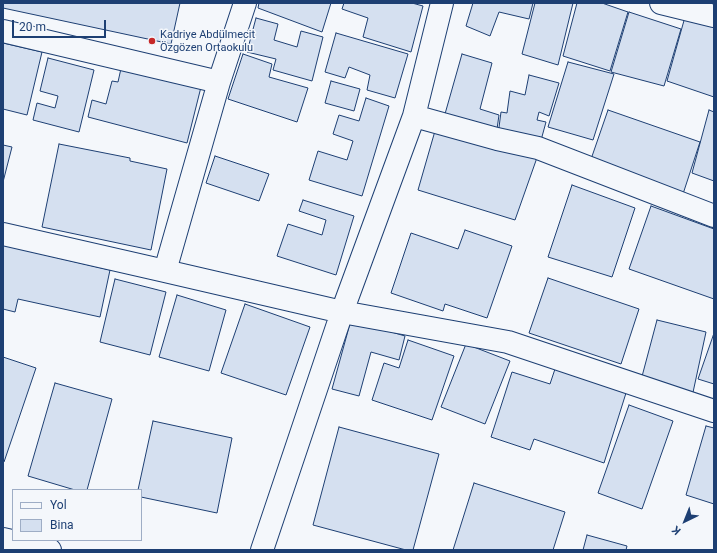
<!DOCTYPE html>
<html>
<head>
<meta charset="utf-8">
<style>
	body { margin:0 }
	#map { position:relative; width:717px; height:553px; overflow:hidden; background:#f4f7fb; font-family:Roboto,sans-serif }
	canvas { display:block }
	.frame { position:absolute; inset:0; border:4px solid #1d3f73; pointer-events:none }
	.legend { position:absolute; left:12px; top:489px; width:130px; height:52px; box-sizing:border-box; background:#f4f7fb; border:1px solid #9eadc5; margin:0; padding:5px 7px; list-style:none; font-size:12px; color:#1d3f73 }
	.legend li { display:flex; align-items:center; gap:8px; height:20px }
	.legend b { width:20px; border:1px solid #9eadc5 }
	.north { position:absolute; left:665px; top:501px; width:40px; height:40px; -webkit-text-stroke:3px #f4f7fb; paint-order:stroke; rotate:223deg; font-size:11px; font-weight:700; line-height:16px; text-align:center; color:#1d3f73 }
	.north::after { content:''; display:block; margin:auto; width:14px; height:18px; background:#1d3f73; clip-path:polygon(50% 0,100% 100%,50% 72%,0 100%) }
	.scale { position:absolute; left:12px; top:20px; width:94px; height:18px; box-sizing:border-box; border:2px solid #1d3f73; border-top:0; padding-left:5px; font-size:12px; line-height:14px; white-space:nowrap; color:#1d3f73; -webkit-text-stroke:3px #f4f7fb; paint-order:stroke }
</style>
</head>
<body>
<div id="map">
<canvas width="717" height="553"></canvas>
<div class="frame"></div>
<ul class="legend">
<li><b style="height:5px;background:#f4f7fb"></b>Yol</li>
<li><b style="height:11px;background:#d5e0f0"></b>Bina</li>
</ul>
<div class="north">K</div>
<div class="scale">20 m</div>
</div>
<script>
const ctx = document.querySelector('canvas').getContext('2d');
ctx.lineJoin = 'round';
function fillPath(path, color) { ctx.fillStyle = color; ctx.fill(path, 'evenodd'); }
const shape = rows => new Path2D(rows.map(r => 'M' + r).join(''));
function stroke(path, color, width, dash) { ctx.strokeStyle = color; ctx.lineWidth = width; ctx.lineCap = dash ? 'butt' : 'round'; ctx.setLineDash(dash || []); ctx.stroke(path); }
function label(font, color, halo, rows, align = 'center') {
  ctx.font = font + ' Roboto,sans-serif'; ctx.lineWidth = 3; ctx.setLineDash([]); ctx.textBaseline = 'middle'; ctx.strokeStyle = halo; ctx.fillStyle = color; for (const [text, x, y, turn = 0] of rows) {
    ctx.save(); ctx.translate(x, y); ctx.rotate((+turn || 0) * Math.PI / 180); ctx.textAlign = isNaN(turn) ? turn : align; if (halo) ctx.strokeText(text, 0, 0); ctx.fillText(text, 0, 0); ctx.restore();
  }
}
const building = shape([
	[3,3,180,3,171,44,3,8,3,3],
	[259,3,331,3,322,32,258,8,259,3],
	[344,3,412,3,423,6,411,52,363,37,368,18,342,9,344,3],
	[473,3,533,3,529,19,499,12,490,36,466,26,473,3],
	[535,3,573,3,558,65,522,54,535,3],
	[577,3,602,3,628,12,610,71,563,56,577,3],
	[629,12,681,29,664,86,611,72,629,12],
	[685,17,714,27,714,97,667,81,685,17],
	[256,18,278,24,274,40,297,47,301,31,323,37,312,81,273,70,276,59,247,52,256,18],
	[336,33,408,54,395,98,367,90,370,75,349,67,345,78,325,72,336,33],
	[3,43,42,52,27,115,3,109,3,43],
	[243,54,272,64,269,77,308,88,297,122,228,99,243,54],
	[462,54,492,63,480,109,499,115,496,136,443,121,462,54],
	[48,58,94,70,79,132,33,120,37,103,55,108,58,96,40,91,48,58],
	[568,62,614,74,593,140,548,127,568,62],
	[122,64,201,87,187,143,88,117,92,100,106,104,112,81,118,82,122,64],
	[529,75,559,83,549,116,539,112,537,120,546,122,540,144,498,135,501,112,507,113,510,91,525,95,529,75],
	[331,81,360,89,354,111,325,103,331,81],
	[366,98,389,106,362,196,309,180,318,151,347,160,353,141,333,134,339,115,359,121,366,98],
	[608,110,700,142,682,197,589,165,608,110],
	[709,110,714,112,714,181,692,173,709,110],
	[437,124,539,152,515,220,418,190,437,124],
	[59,144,130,158,130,161,167,169,151,250,42,227,59,144],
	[3,145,12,147,3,182,3,145],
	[215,156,269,174,259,201,206,183,215,156],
	[572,185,635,208,612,277,548,257,572,185],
	[303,200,354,216,336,275,277,256,288,224,322,235,326,220,299,211,303,200],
	[651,206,714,229,714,299,629,269,651,206],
	[465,230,512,246,487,318,445,304,443,311,391,293,411,233,458,249,465,230],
	[3,245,110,270,100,317,18,299,15,312,3,309,3,245],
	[548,278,639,309,621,364,529,333,548,278],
	[115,279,166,292,150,355,100,342,115,279],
	[177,295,226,310,209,371,159,357,177,295],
	[245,304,310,327,286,395,221,373,245,304],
	[351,320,405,336,399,360,371,352,359,396,332,389,351,320],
	[657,320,706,332,692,397,640,384,657,320],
	[713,336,714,337,714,384,698,379,713,336],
	[408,340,454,356,432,420,372,400,384,363,399,368,408,340],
	[466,344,510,361,485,424,441,407,466,344],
	[3,357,36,368,4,462,3,461,3,357],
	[555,369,626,393,604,463,534,439,530,450,491,437,512,372,550,384,555,369],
	[55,383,112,399,87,490,75,490,28,476,55,383],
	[629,405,673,421,642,509,598,493,629,405],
	[153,421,232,438,217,513,141,497,141,490,138,490,153,421],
	[706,426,714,428,714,504,686,495,706,426],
	[339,427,439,454,413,550,406,550,313,525,339,427],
	[474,483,565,512,553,550,453,550,474,483],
	[587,535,627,546,626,550,583,550,587,535]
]);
fillPath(building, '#d5e0f0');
stroke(building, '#1d3f73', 1);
const street = shape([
	[661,3,714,16],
	[3,31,219,82],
	[414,116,497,139,538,148,714,216],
	[3,234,165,271,219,82,245,3],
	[165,271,342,312,508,342,714,411],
	[262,550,342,312,414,116,442,3]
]);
const secondary = shape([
	[3,539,50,550]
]);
stroke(street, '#1d3f73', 24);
stroke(secondary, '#1d3f73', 24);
stroke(street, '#f4f7fb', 22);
stroke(secondary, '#f4f7fb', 22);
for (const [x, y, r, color] of [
	[152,41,4,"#c62828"]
]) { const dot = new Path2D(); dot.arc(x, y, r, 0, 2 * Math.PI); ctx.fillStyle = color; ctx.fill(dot); stroke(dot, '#f4f7fb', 1.5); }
label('11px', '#1d3f73', '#f4f7fb', [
	["Kadriye Abdülmecit",160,35],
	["Özgözen Ortaokulu",160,48]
], 'left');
</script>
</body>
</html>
